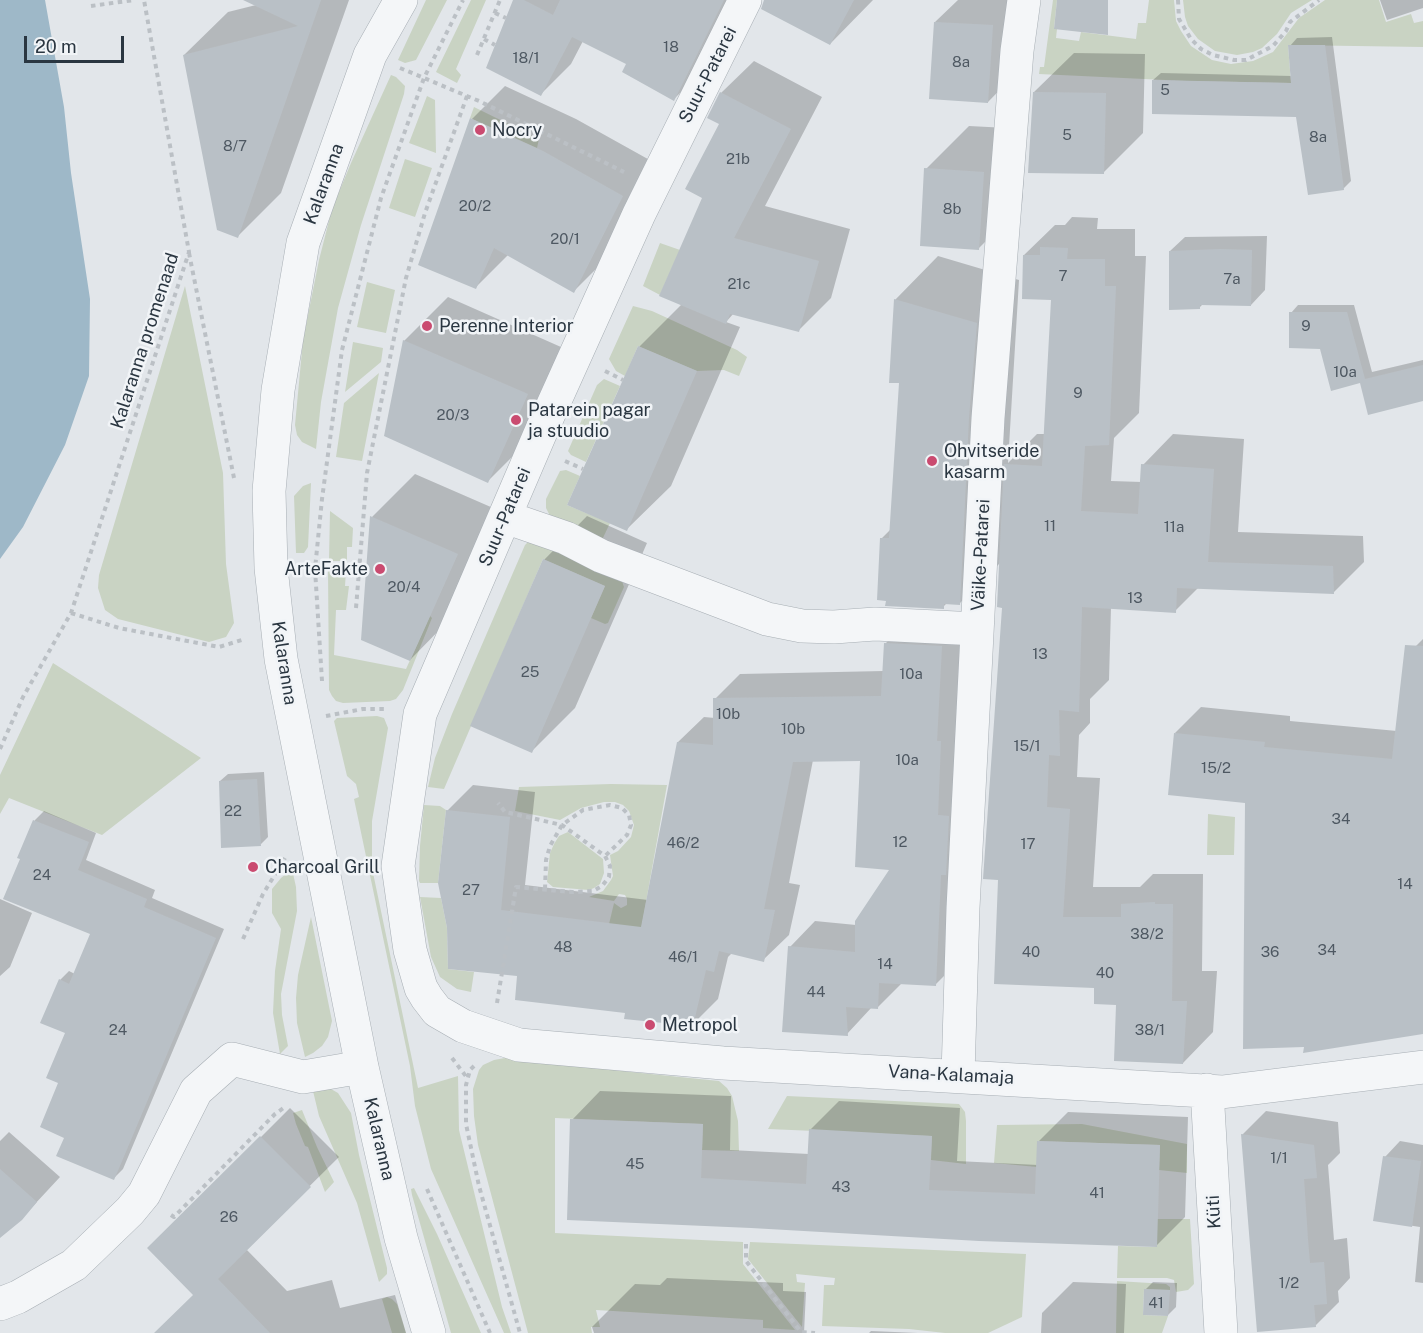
<!DOCTYPE html>
<html>
<head>
<meta charset="utf-8">
<style>
	body { margin:0 }
	#map { position:relative; width:1423px; height:1333px; overflow:hidden; background:#e2e6ea; font-family:"Public Sans",sans-serif }
	canvas { display:block }
	.scale { position:absolute; left:24px; top:36px; width:100px; height:27px; box-sizing:border-box; border:3px solid #2a3641; border-top:0; padding-left:8px; font-size:18px; line-height:21px; white-space:nowrap; color:#2a3641; -webkit-text-stroke:4px #f1f4f7; paint-order:stroke }
</style>
</head>
<body>
<div id="map">
<canvas width="1423" height="1333"></canvas>
<div class="scale">20 m</div>
</div>
<script>
const ctx = document.querySelector('canvas').getContext('2d');
ctx.lineJoin = 'round';
function fillPath(path, color) { ctx.fillStyle = color; ctx.fill(path, 'evenodd'); }
const shape = rows => new Path2D(rows.map(r => 'M' + r).join(''));
function stroke(path, color, width, dash) { ctx.strokeStyle = color; ctx.lineWidth = width; ctx.lineCap = dash ? 'butt' : 'round'; ctx.setLineDash(dash || []); ctx.stroke(path); }
function label(font, color, halo, rows, align = 'center') {
  ctx.font = font + ' "Public Sans",sans-serif'; ctx.lineWidth = 5; ctx.setLineDash([]); ctx.textBaseline = 'middle'; ctx.strokeStyle = halo; ctx.fillStyle = color; for (const [text, x, y, turn = 0] of rows) {
    ctx.save(); ctx.translate(x, y); ctx.rotate((+turn || 0) * Math.PI / 180); ctx.textAlign = isNaN(turn) ? turn : align; if (halo) ctx.strokeText(text, 0, 0); ctx.fillText(text, 0, 0); ctx.restore();
  }
}
fillPath(shape([
	[426,0,447,0,416,60,405,63,398,60],
	[471,0,486,0,456,69,461,75,457,83,436,72],
	[1053,0,1057,0,1054,28,1057,29,1056,38,1079,41,1081,32,1136,39,1138,23,1146,23,1149,0,1174,0,1176,21,1181,31,1191,46,1212,60,1231,64,1253,61,1273,52,1299,18,1325,0,1379,0,1386,22,1411,14,1414,23,1423,21,1423,47,1288,45,1291,83,1186,81,1039,74,1040,67,1044,67],
	[1183,0,1312,0,1291,13,1277,34,1262,48,1253,52,1237,55,1215,51,1198,39,1188,26,1185,17],
	[391,75,396,77,405,86,404,94,361,225,338,308,321,402,316,449,302,442,297,435,295,425,303,340,319,260,332,209,351,163],
	[427,96,435,100,436,153,409,143],
	[474,107,539,139,537,148,470,118],
	[405,159,432,168,415,217,389,208],
	[660,243,680,250,660,295,643,286],
	[367,282,395,290,386,333,357,327],
	[185,286,223,473,226,564,234,623,226,637,209,642,118,619,105,610,98,588,99,575],
	[633,306,652,311,737,350,747,357,739,376,724,370,697,371,638,346,625,376,616,371,609,359],
	[353,342,383,348,381,362,345,392],
	[379,373,362,461,336,457,344,403],
	[604,379,620,386,586,462,571,455,568,451,597,385],
	[566,470,580,476,567,505,610,523,602,540,550,516,546,508,546,499,560,471],
	[311,483,308,547,304,553,296,553,294,496,303,486],
	[330,511,353,528,352,547,347,547,347,561,329,561],
	[529,541,620,575,624,587,608,623,605,624,591,618,605,586,543,559,444,789,428,787,435,758,452,714,525,545],
	[328,570,346,571,345,586,349,586,346,610,336,610,334,655,406,669,430,616,432,618,403,690,396,699,390,701,343,703,336,701,332,696,329,690],
	[53,663,201,758,102,835,9,798,0,814,0,775],
	[377,716,384,718,388,728,372,821,372,868,418,1088,458,1076,459,1130,502,1307,511,1333,504,1333,431,1169,415,1106,410,1066,354,799,359,797,356,784,347,776,334,721,337,718],
	[611,784,667,785,639,941,609,924,614,903,621,908,627,905,627,899,625,895,619,894,614,901,589,897,603,891,611,880,613,876,610,855,618,851,631,837,634,825,629,811,623,805,615,802,604,802,581,808,560,820,515,811,519,787],
	[424,805,440,806,446,810,438,883,420,883,419,881,420,846],
	[1208,814,1235,817,1234,855,1207,855],
	[568,832,603,859,604,873,600,884,594,888,589,890,553,887,547,882,550,853,554,844,559,836],
	[292,869,296,887,297,911,281,994,282,1015,288,1046,280,1054,273,1013,275,971,281,929,272,913,272,889,281,878],
	[420,897,441,898,447,928,448,969,474,972,471,992,457,989,440,977,431,957],
	[311,917,332,1021,328,1037,322,1046,313,1053,305,1057,297,1023,296,998,298,975],
	[505,1058,533,1059,631,1072,719,1081,727,1088,732,1096,738,1121,739,1151,702,1150,703,1124,555,1118,555,1233,743,1242,743,1264,795,1330,763,1328,763,1320,596,1310,600,1327,591,1327,592,1333,528,1333,478,1145,474,1116,473,1089,479,1070,483,1065,494,1060],
	[322,1089,331,1089,338,1093,351,1113,359,1155,387,1268,387,1274,379,1282,357,1203,319,1116,313,1091],
	[787,1096,959,1104,965,1112,966,1121,966,1164,931,1160,932,1136,768,1129],
	[302,1110,317,1147,334,1182,325,1192,308,1147,305,1146,296,1124,293,1113],
	[1082,1124,1187,1144,1187,1173,1159,1170,1160,1145,1038,1141,1037,1167,994,1163,997,1125],
	[414,1188,437,1234,481,1333,451,1333,412,1195,411,1189],
	[1157,1219,1190,1219,1194,1284,1188,1290,1176,1292,1174,1280,1167,1278,1117,1278,1118,1246,1156,1247],
	[750,1242,1026,1254,1022,1317,988,1333,945,1333,909,1329,822,1326,824,1285,834,1285,835,1278,796,1274,797,1282,805,1283,802,1327,748,1259],
	[1117,1281,1166,1284,1170,1287,1170,1290,1144,1289,1143,1315,1168,1316,1162,1333,1116,1333],
	[387,1297,392,1299,397,1304,406,1333,392,1333,382,1299]
]), '#c9d3c3');
fillPath(shape([
	[0,0,45,0,64,107,71,173,90,299,89,376,65,445,23,527,0,559]
]), '#9eb8c8');
fillPath(shape([
	[246,0,349,0,281,193,238,236,184,55,228,12,256,5],
	[514,0,738,0,704,69,674,99,628,63,583,41,571,64,541,94],
	[782,0,873,0,830,44],
	[958,0,1035,0,1031,58,988,102,935,22],
	[1380,0,1423,0,1423,8,1387,20],
	[1332,37,1351,181,1343,189,1297,116,1153,80,1161,73,1292,76,1290,46,1297,38],
	[1074,53,1145,54,1143,133,1103,173,1034,92],
	[754,61,822,97,765,206,850,229,831,298,799,330,734,313,726,322,740,327,671,486,627,529,639,347,682,304,721,123,721,93],
	[505,86,576,119,655,163,607,258,574,291,509,254,476,287,472,119],
	[969,126,1027,129,1022,205,979,248,926,169],
	[1072,217,1098,218,1097,229,1135,229,1135,256,1146,256,1139,413,1114,438,1111,481,1142,482,1143,465,1173,434,1244,439,1238,532,1363,536,1364,562,1334,592,1199,587,1175,611,1111,607,1109,680,1090,699,1090,723,1079,735,1077,777,1100,778,1093,887,1140,887,1153,874,1203,874,1202,971,1217,971,1213,1032,1183,1063,1118,1003,1096,986,999,879,1004,606,1001,562,959,604,947,603,943,607,881,539,891,529,900,382,895,300,938,256,1019,280,1008,463,1037,434,1045,434,1052,299,1024,255,1055,225,1065,225],
	[1267,236,1265,290,1251,305,1203,304,1199,308,1170,251,1185,237],
	[448,297,570,351,531,438,488,481,385,435,404,341],
	[1298,305,1354,305,1372,372,1423,360,1423,400,1361,381,1321,348,1291,313],
	[415,474,500,511,453,616,410,660,372,517],
	[587,516,647,543,575,708,531,752,544,560],
	[911,618,967,621,961,959,936,984,902,983,877,1008,872,1007,847,1034,790,947,815,921,856,925,892,868,862,759,813,760,789,883,800,885,789,935,763,960,732,953,728,957,718,999,693,1024,627,1012,519,975,447,811,473,785,535,792,525,885,648,900,678,742,704,717,715,718,715,699,740,674,884,671,885,644],
	[1423,639,1423,1032,1247,801,1175,733,1201,707,1290,716,1290,721,1397,731,1405,657],
	[264,772,268,837,261,844,222,847,220,781,228,774],
	[44,811,96,833,86,860,155,890,152,898,224,929,123,1169,114,1178,60,1082,67,1032,60,980,69,971,75,974,92,933,19,857,35,820],
	[0,899,32,913,10,967,0,976],
	[600,1091,731,1096,730,1150,809,1154,810,1130,839,1101,960,1108,957,1161,1038,1165,1039,1141,1068,1112,1188,1117,1185,1217,1156,1246,751,1226,572,1120],
	[290,1108,339,1157,246,1249,287,1291,332,1280,340,1308,395,1295,406,1333,156,1333,195,1294,150,1248],
	[1266,1111,1338,1122,1340,1153,1328,1165,1334,1240,1347,1238,1350,1278,1338,1291,1339,1302,1315,1326,1242,1135],
	[9,1132,60,1177,21,1219,0,1232,0,1141],
	[1400,1141,1423,1145,1423,1283,1415,1282,1420,1227,1375,1220,1385,1157],
	[667,1278,783,1283,783,1291,806,1292,804,1333,594,1333,592,1327,635,1284,660,1285],
	[1073,1282,1126,1284,1124,1333,1041,1333,1042,1313],
	[1153,1282,1177,1283,1176,1307,1168,1315,1145,1290],
	[871,1331,918,1333,869,1333]
]), '#0003');
fillPath(shape([
	[243,0,321,0,238,238,217,230,183,55,298,26],
	[513,0,524,0,553,15,560,0,724,0,674,101,622,72,626,64,572,37,541,96,486,68],
	[764,0,854,0,830,45,761,9],
	[1057,0,1108,0,1108,35,1054,29],
	[934,22,993,25,988,103,929,99],
	[1288,45,1325,45,1344,190,1308,195,1296,117,1152,114,1152,80,1291,83],
	[720,92,791,129,734,238,819,261,799,332,730,314,726,324,659,296,702,198,685,189,719,124,707,118],
	[1033,92,1106,93,1104,174,1028,173],
	[470,118,543,151,623,196,574,293,494,248,476,289,418,265],
	[924,168,984,172,979,250,920,246],
	[1040,247,1068,248,1067,259,1105,259,1105,286,1116,286,1109,445,1085,446,1081,511,1138,514,1141,464,1214,469,1208,562,1333,566,1334,594,1177,588,1176,613,1082,607,1079,712,1059,710,1060,756,1049,755,1047,807,1070,809,1063,917,1121,917,1121,904,1155,902,1155,904,1173,904,1172,1001,1187,1001,1183,1064,1114,1061,1116,1005,1094,1004,1094,988,994,984,998,880,983,879,1002,608,997,607,1004,464,1042,466,1051,300,1022,299,1023,255,1040,255],
	[1220,249,1252,250,1251,306,1200,305,1200,309,1169,310,1169,251],
	[894,299,977,323,969,417,960,605,944,604,944,609,885,606,886,601,877,600,880,538,889,538,899,383,889,383],
	[1289,312,1347,312,1365,379,1423,365,1423,401,1368,415,1360,383,1331,391,1320,349,1289,348],
	[403,340,528,394,488,483,384,436],
	[638,346,697,371,627,531,567,505],
	[370,516,458,554,410,661,361,640],
	[543,559,605,586,532,753,470,726],
	[884,643,942,646,937,741,941,741,938,815,949,816,946,875,941,875,936,986,879,983,878,1009,846,1007,848,1036,782,1032,788,946,855,952,855,921,889,870,855,867,860,761,793,762,764,909,775,910,764,962,719,951,714,972,706,970,693,1026,624,1019,625,1013,515,1000,517,976,448,969,447,928,438,883,446,810,510,817,501,910,641,927,677,742,713,745,713,698,881,696],
	[1405,645,1423,646,1423,1034,1303,1053,1304,1047,1243,1049,1245,803,1168,795,1174,733,1265,742,1264,747,1392,759],
	[257,779,261,846,221,848,219,781],
	[33,820,89,842,78,870,147,899,144,907,216,938,114,1180,56,1156,64,1138,40,1127,58,1083,46,1078,65,1033,40,1023,59,979,69,984,90,934,3,899,20,859,17,858],
	[570,1119,703,1124,701,1178,806,1184,809,1129,932,1136,929,1190,1035,1194,1037,1141,1160,1145,1157,1247,979,1241,751,1228,567,1220],
	[1241,1134,1314,1145,1317,1178,1304,1179,1308,1240,1310,1263,1324,1262,1327,1304,1314,1305,1316,1327,1257,1332],
	[260,1136,311,1187,218,1279,270,1333,154,1333,193,1295,147,1248],
	[1383,1156,1421,1161,1412,1227,1373,1221],
	[0,1169,37,1202,22,1220,0,1238],
	[1144,1289,1170,1290,1168,1316,1143,1315]
]), '#b9c0c6');
const minor = shape([
	[401,0,370,55,303,243,278,390,269,491,271,568,281,659,362,1067,401,1238,429,1333],
	[745,0,639,214,543,427,420,714,398,866,410,950,421,988,427,998,437,1011,463,1026,519,1045,723,1063,1222,1092,1423,1067],
	[505,517,566,538,601,556,767,619,802,626,834,627,875,624,977,629],
	[958,1075,963,908,988,418,1017,51,1024,0],
	[1207,1090,1221,1333],
	[0,1304,18,1297,74,1265,130,1211,144,1194,196,1091,232,1059,303,1077,362,1067]
]);
stroke(minor, '#a7aeb4', 34);
stroke(shape([
	[1178,0,1179,19,1191,39,1201,49,1213,55,1234,60,1246,60,1273,46,1286,31,1290,22,1319,0],
	[91,6,134,0],
	[495,13,506,18],
	[484,39,495,45],
	[477,55,500,0],
	[400,68,479,101,624,172],
	[189,253,234,478],
	[605,371,623,380],
	[565,461,583,469],
	[304,569,315,569,328,565,359,568],
	[356,608,367,473,406,278,425,213,467,96],
	[71,613,119,628,219,647,245,639],
	[322,681,315,569,322,499,342,350,381,198,424,78,463,0],
	[326,716,363,709,387,709],
	[0,749,23,697,71,613,189,252,144,0],
	[545,889,546,860,550,846,562,825,583,810,610,805,622,808,629,815,631,825,627,835,605,856],
	[243,939,263,894,285,858],
	[497,1003,516,887,572,892,593,891,602,886,609,877,610,866,605,856,562,825,505,812,498,803],
	[452,1058,468,1079],
	[474,1066,470,1070,466,1085,466,1124,479,1186,520,1333],
	[427,1189,490,1333],
	[171,1215,174,1217,275,1114,285,1107],
	[746,1244,746,1261,801,1332,815,1333]
]), '#bbc0c5', 4, [4.5, 4.5]);
stroke(minor, '#f4f6f8', 33);
for (const [x, y, r, color] of [
	[480,130,6,"#ca4b70"],
	[427,326,6,"#ca4b70"],
	[516,420,6,"#ca4b70"],
	[932,461,6,"#ca4b70"],
	[380,569,6,"#ca4b70"],
	[253,867,6,"#ca4b70"],
	[650,1025,6,"#ca4b70"]
]) { const dot = new Path2D(); dot.arc(x, y, r, 0, 2 * Math.PI); ctx.fillStyle = color; ctx.fill(dot); stroke(dot, '#f1f4f7', 2); }
label('15px', '#4e5862', null, [
	["18",671,47],
	["18/1",526,58],
	["8a",961,62],
	["5",1165,90],
	["5",1067,135],
	["8a",1318,137],
	["8/7",235,146],
	["21b",738,159],
	["20/2",475,206],
	["8b",952,209],
	["20/1",565,239],
	["7",1063,276],
	["7a",1232,279],
	["21c",739,284],
	["9",1306,326],
	["10a",1345,372],
	["9",1078,393],
	["20/3",453,415],
	["11",1050,526],
	["11a",1174,527],
	["20/4",404,587],
	["13",1135,598],
	["13",1040,654],
	["25",530,672],
	["10a",911,674],
	["10b",728,714],
	["10b",793,729],
	["15/1",1027,746],
	["10a",907,760],
	["15/2",1216,768],
	["22",233,811],
	["34",1341,819],
	["12",900,842],
	["46/2",683,843],
	["17",1028,844],
	["24",42,875],
	["14",1405,884],
	["27",471,890],
	["38/2",1147,934],
	["48",563,947],
	["34",1327,950],
	["40",1031,952],
	["36",1270,952],
	["46/1",683,957],
	["14",885,964],
	["40",1105,973],
	["44",816,992],
	["24",118,1030],
	["38/1",1150,1030],
	["1/1",1279,1158],
	["45",635,1164],
	["43",841,1187],
	["41",1097,1193],
	["26",229,1217],
	["1/2",1289,1283],
	["41",1156,1303]
]);
label('18px', '#2a3641', '#f1f4f7', [
	["Suur-Patarei",708,75,-63],
	["Kalaranna",324,184,-70],
	["Kalaranna promenaad",145,341,-72],
	["Suur-Patarei",505,517,-67],
	["Väike-Patarei",981,555,-87],
	["Kalaranna",284,663,81],
	["Vana-Kalamaja",951,1075,3],
	["Kalaranna",379,1139,77],
	["Küti",1214,1212,-93]
]);
label('18px', '#2a3641', '#f1f4f7', [
	["Nocry",492,130],
	["Perenne Interior",439,326],
	["Patarein pagar",528,410],
	["ja stuudio",528,431],
	["Ohvitseride",944,451],
	["kasarm",944,472],
	["ArteFakte",368,569,"right"],
	["Charcoal Grill",265,867],
	["Metropol",662,1025]
], 'left');
</script>
</body>
</html>
